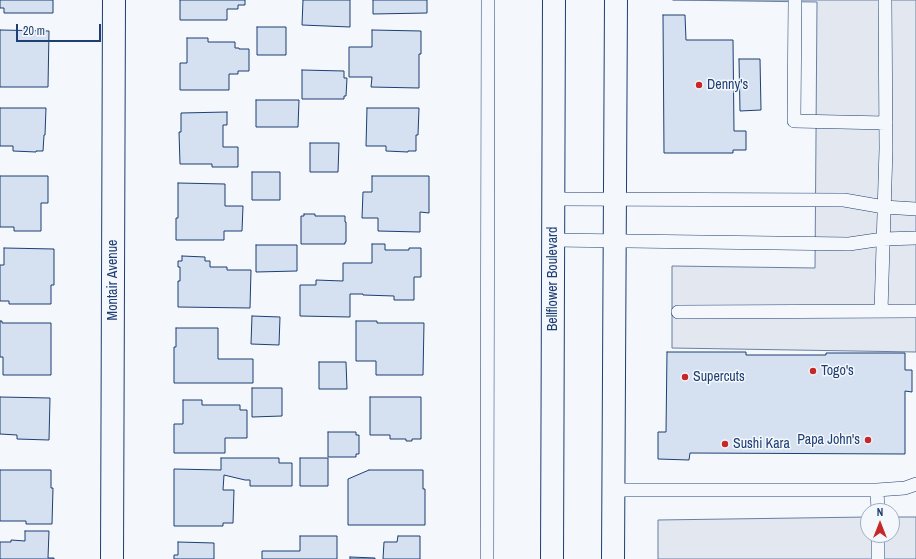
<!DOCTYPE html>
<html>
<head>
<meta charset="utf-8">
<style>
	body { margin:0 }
	#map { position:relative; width:916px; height:559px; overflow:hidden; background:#f4f7fb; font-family:"Archivo Narrow",sans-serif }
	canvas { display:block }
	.north { position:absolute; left:860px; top:503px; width:40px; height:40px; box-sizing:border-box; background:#f4f7fb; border:1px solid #9eadc5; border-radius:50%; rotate:0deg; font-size:11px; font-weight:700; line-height:16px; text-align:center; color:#1d3f73 }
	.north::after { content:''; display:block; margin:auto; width:14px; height:18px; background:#c62828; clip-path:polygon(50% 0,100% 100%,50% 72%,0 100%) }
	.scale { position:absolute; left:16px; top:24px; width:85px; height:18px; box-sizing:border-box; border:2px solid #1d3f73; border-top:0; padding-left:5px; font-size:12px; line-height:14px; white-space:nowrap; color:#1d3f73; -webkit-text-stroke:3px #f4f7fb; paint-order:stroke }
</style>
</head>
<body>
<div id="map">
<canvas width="916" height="559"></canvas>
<div class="north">N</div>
<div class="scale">20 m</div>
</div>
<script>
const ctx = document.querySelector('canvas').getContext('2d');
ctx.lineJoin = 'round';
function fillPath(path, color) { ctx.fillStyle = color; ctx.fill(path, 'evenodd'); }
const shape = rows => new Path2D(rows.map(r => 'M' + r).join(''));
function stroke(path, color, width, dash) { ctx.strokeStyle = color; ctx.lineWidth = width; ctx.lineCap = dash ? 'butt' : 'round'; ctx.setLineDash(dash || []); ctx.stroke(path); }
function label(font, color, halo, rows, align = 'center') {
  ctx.font = font + ' "Archivo Narrow",sans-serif'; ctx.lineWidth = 3; ctx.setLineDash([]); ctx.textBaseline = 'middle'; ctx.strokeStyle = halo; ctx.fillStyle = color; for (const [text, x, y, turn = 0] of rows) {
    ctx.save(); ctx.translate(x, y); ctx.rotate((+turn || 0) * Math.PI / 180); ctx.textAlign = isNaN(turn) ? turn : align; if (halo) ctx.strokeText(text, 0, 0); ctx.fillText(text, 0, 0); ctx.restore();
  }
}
const parking = shape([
	[673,0,916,0,916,352,672,348,672,266,815,268,817,2,673,0],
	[868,517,868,535,892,535,892,517,916,517,916,559,658,559,658,520,868,517]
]);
fillPath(parking, '#e3e8f0');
stroke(parking, '#687fa3', 1);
const building = shape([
	[0,0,53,0,53,13,4,13,4,8,0,8,0,0],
	[180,0,245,0,245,5,238,5,238,9,227,9,227,20,180,20,180,0],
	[303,0,350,0,350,27,302,25,303,0],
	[373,0,427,0,427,13,373,14,373,0],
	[663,15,685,15,686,40,733,40,734,131,746,131,746,150,733,150,733,153,664,153,663,15],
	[257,27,286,27,286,55,257,55,257,27],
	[0,30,49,31,48,87,0,87,0,30],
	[372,30,421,31,421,54,419,54,419,88,371,87,372,77,349,77,349,47,372,47,372,30],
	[187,38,208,38,208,42,235,42,235,48,239,48,239,49,249,49,249,71,238,71,238,74,229,74,229,90,180,90,180,63,187,63,187,38],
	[739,59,760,59,761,110,740,111,739,59],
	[302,70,344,71,344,78,347,78,346,96,344,96,344,99,302,99,302,70],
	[256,100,299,100,298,127,256,127,256,100],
	[0,108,46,108,45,135,44,135,43,151,36,151,36,152,13,151,13,146,0,146,0,108],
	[367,108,419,108,418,135,416,135,416,151,408,151,408,152,386,151,386,146,366,146,367,108],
	[227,112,227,125,223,125,223,147,238,147,238,167,212,167,212,164,180,164,179,132,181,132,181,113,227,112],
	[310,143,339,143,338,172,310,172,310,143],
	[252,172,280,172,280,200,252,200,252,172],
	[0,176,48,176,48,203,41,203,41,231,14,231,14,227,0,227,0,176],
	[372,176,429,176,429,213,420,212,420,232,378,231,378,218,362,218,363,192,372,192,372,176],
	[178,183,225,184,225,206,243,206,242,231,224,231,224,240,176,240,176,218,178,218,178,183],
	[304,214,315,214,315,216,345,216,345,222,346,222,346,242,345,242,345,244,301,244,301,216,304,216,304,214],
	[372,244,385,244,385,250,409,250,409,248,421,248,421,277,414,277,414,300,394,300,394,296,363,295,363,294,350,294,350,317,300,316,300,285,316,285,316,280,343,281,343,263,372,263,372,244],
	[256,245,297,245,297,271,256,272,256,245],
	[4,248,54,249,54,285,51,285,51,304,9,304,9,301,0,301,0,265,4,265,4,248],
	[182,256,205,257,205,261,210,261,210,267,227,267,227,270,251,270,250,308,178,307,178,281,180,281,180,267,178,267,178,261,182,261,182,256],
	[252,316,280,317,279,345,251,344,252,316],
	[0,321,2,321,2,323,51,323,51,375,3,375,3,357,0,357,0,321],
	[356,321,377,321,377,323,424,323,423,375,376,375,376,361,356,361,356,321],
	[176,328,218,328,218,359,253,359,253,383,174,383,174,347,176,347,176,328],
	[667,352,746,352,746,355,826,355,826,353,905,353,905,370,912,370,912,392,905,391,905,454,690,453,689,460,658,459,658,432,666,432,667,352],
	[319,362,346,362,347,389,319,389,319,362],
	[252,388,282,388,282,416,252,417,252,388],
	[0,397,50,398,49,440,17,439,17,435,0,434,0,397],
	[370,397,421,397,421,439,412,439,412,441,406,441,406,439,390,439,390,435,370,435,370,397],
	[183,400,202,400,202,405,240,405,240,410,247,410,247,438,225,438,225,453,174,453,174,424,183,424,183,400],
	[328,432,356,432,356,435,359,435,359,454,356,454,356,457,328,457,328,432],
	[221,458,279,458,279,463,292,463,292,486,250,486,250,480,245,480,224,475,223,490,234,490,233,523,223,523,223,526,174,526,174,469,221,470,221,458],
	[300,458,328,458,328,486,300,486,300,458],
	[0,470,51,470,51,488,53,488,52,524,26,524,26,521,0,521,0,470],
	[369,470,423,470,423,489,425,489,425,525,348,525,348,479,369,470],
	[25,531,49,531,48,558,54,558,54,559,0,559,0,542,11,542,11,540,25,541,25,531],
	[300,536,337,536,337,559,262,559,262,551,300,551,300,536],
	[398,536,420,536,420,559,383,559,384,542,397,542,398,536],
	[178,542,214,543,214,559,174,559,174,555,178,555,178,542],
	[350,557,375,558,375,559,350,559,350,557]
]);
fillPath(building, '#d5e0f0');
stroke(building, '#1d3f73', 1);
const service = shape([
	[795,0,794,121,886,123],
	[553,199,844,200,884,207,916,209],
	[553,240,849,244,883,239,916,238],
	[881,311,886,149,885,0],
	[678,312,916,311],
	[614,490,877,490,905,488,916,484],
	[877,490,878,511],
	[878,535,878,559],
	[487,559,488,0]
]);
const minor = shape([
	[112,559,114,0]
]);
const secondary = shape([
	[552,559,554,0],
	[613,559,616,0]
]);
stroke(service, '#1d3f73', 14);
stroke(minor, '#1d3f73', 24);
stroke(secondary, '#1d3f73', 24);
stroke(service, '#f4f7fb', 13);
stroke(minor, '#f4f7fb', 22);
stroke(secondary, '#f4f7fb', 22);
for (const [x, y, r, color] of [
	[699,85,4,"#c62828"],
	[813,371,4,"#c62828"],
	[685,377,4,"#c62828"],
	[868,440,4,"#c62828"],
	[725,444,4,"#c62828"]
]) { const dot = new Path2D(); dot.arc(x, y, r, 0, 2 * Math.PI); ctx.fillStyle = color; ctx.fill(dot); stroke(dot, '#f4f7fb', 1.5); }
label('14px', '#1d3f73', '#f4f7fb', [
	["Denny's",707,85],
	["Togo's",821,371],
	["Supercuts",693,377],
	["Papa John's",860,440,"right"],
	["Sushi Kara",733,444]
], 'left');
label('14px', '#1d3f73', '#f4f7fb', [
	["Bellflower Boulevard",553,279,-90],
	["Montair Avenue",113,280,-90]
]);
</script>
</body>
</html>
